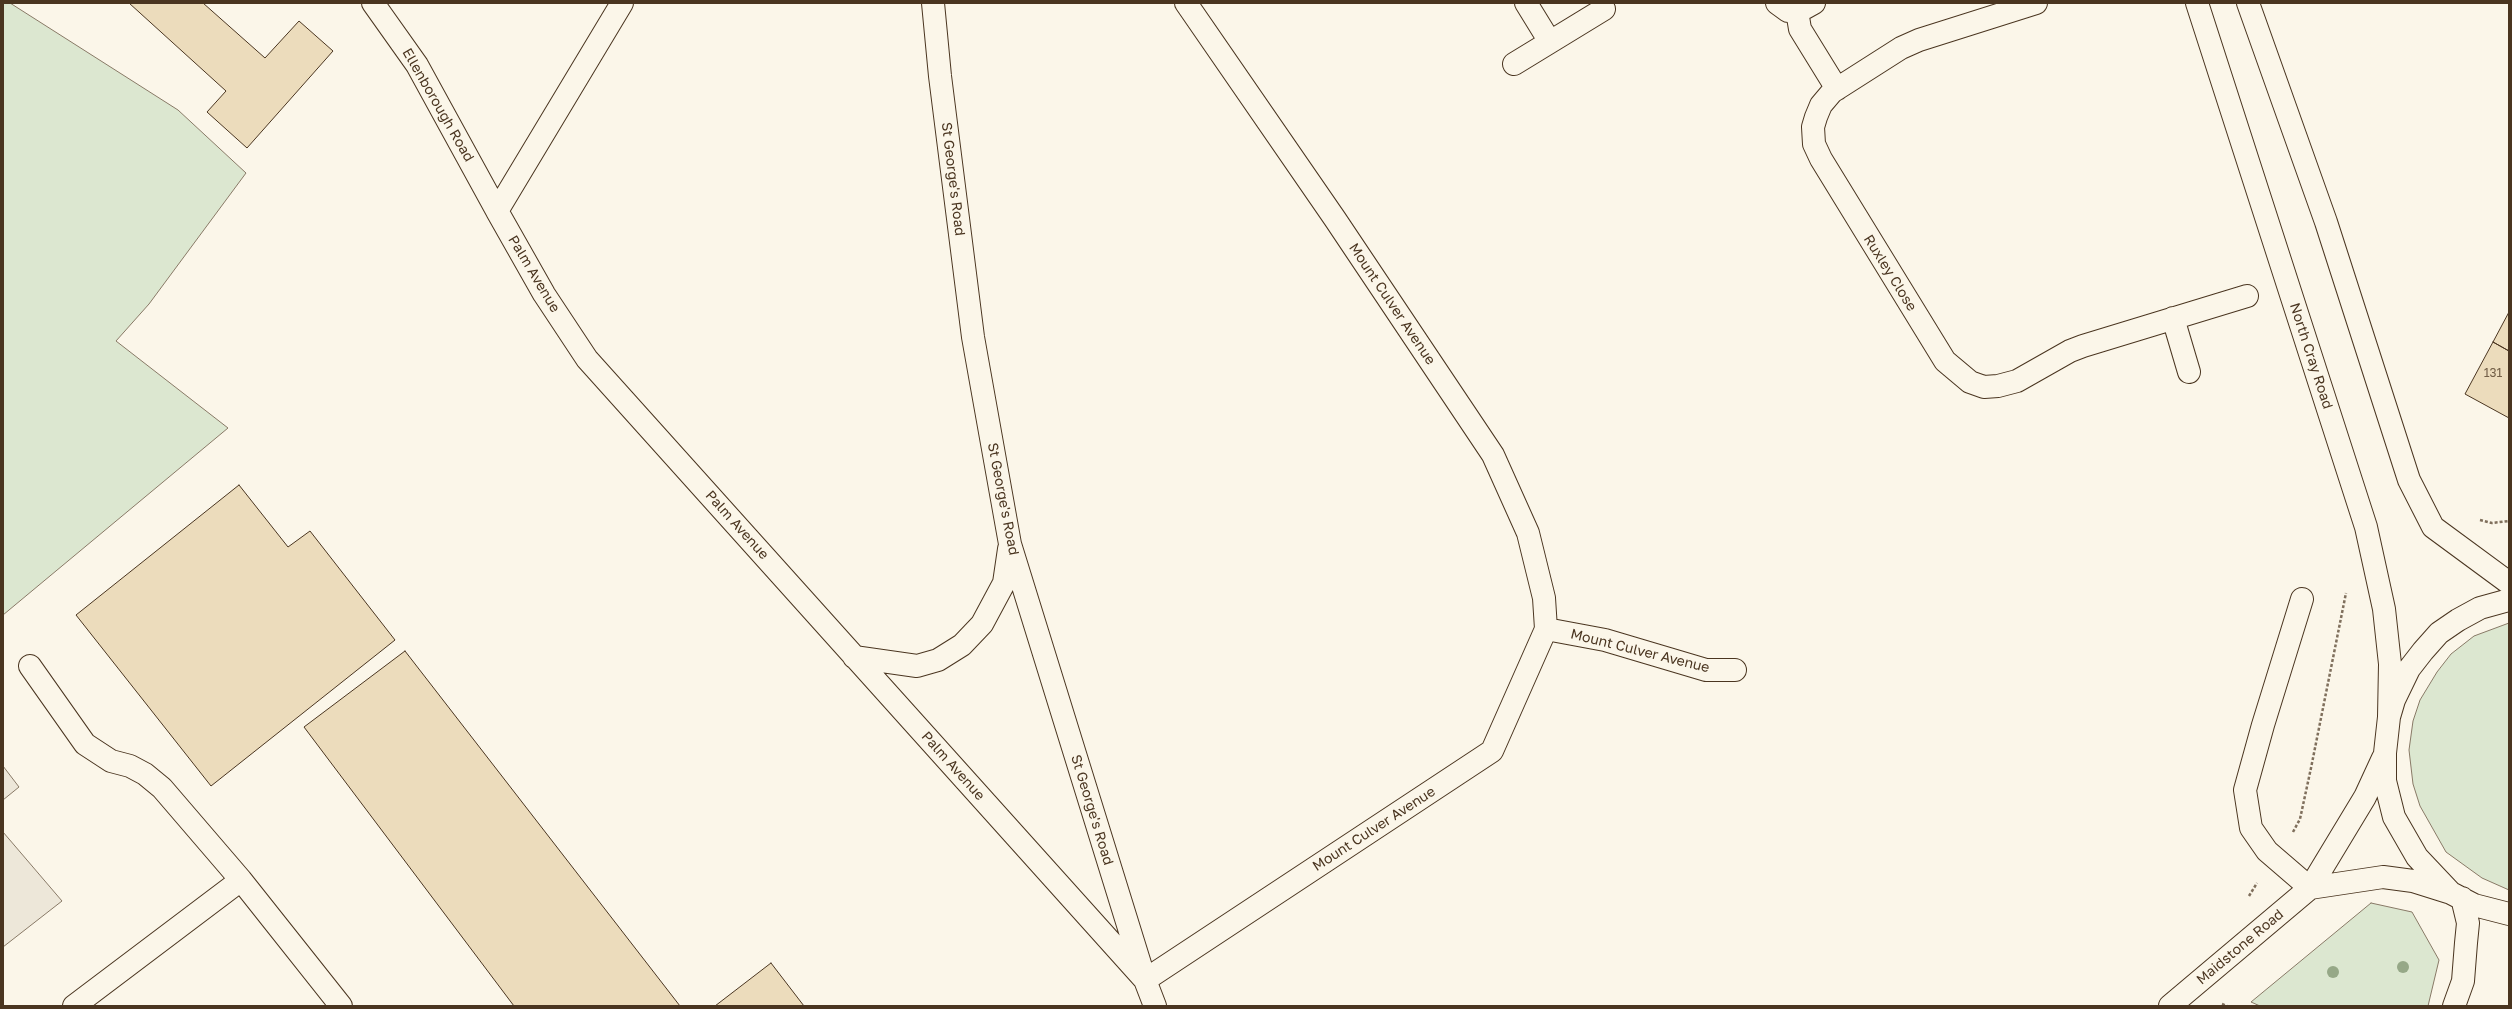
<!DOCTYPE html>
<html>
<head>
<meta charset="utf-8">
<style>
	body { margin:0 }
	#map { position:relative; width:2512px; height:1009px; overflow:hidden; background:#fbf6e9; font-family:"Golos Text",sans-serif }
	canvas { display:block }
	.frame { position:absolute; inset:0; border:4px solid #4a3520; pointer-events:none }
</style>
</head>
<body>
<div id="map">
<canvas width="2512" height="1009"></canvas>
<div class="frame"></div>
</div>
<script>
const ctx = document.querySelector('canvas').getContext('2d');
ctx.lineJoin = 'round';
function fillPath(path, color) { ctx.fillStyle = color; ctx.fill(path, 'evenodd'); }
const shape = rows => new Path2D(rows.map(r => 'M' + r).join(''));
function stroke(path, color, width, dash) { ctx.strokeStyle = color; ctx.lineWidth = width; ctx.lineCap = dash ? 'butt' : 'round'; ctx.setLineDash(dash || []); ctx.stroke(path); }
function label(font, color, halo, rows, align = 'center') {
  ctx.font = font + ' "Golos Text",sans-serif'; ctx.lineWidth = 3; ctx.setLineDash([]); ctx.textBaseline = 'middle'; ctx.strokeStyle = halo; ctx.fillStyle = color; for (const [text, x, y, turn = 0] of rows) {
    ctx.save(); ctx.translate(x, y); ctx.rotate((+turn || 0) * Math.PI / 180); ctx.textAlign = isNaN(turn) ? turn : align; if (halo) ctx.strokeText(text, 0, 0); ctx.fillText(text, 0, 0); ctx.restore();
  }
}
const green = shape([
	[3,3,10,3,178,110,246,173,149,304,116,341,228,428,3,615,3,3],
	[2509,623,2509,890,2482,878,2446,852,2420,806,2413,784,2409,750,2413,721,2420,700,2437,672,2451,654,2474,636,2509,623],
	[2371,903,2412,912,2439,960,2428,1006,2260,1006,2251,1002,2371,903]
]);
fillPath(green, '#dce7d0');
stroke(green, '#887966', 1);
const parking = shape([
	[3,766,19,787,3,800,3,766],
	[3,832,62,901,3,947,3,832]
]);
fillPath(parking, '#ede7d9');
stroke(parking, '#887966', 1);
const building = shape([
	[129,3,203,3,265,58,299,21,333,51,247,148,207,112,226,91,129,3],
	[2509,312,2509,351,2493,342,2509,312],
	[2493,342,2509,351,2509,418,2465,394,2493,342],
	[239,485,288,547,310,531,395,640,211,786,76,615,239,485],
	[405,651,680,1006,514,1006,304,727,405,651],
	[771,963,804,1006,715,1006,771,963]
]);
fillPath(building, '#ecdcbc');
stroke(building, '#4a3520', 1);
const minor = shape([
	[373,3,417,65,497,211],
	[622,3,497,211,544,294,587,359,1145,980,1155,1006],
	[933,3,940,76,973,337,1010,544,1145,980,1492,751,1546,629,1544,598,1528,533,1493,455,1335,219,1186,3],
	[1526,3,1550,42],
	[1777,3,1788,11,1805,8,1814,3],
	[2036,3,1919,40,1901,48,1832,92,1821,105,1816,117,1813,127,1814,144,1821,159,1945,361,1970,382,1984,387,1998,386,2017,381,2070,351,2083,346,2247,296],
	[1797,11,1800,29,1837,89],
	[1514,64,1604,9],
	[2173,318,2189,372],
	[2302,599,2263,725,2245,790,2251,828,2267,851,2310,888],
	[1546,629,1605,640,1706,670,1735,670],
	[854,657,917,666,938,660,962,645,982,624,1004,583,1009,549],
	[30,666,85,744,111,761,130,766,145,774,162,788,241,880],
	[74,1006,241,880,341,1006]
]);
const major = shape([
	[2197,3,2366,527,2384,609,2390,664,2389,717],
	[2248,3,2326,222,2409,480,2433,527,2509,583],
	[2509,600,2480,608,2458,620,2439,633,2423,651,2409,669,2394,700,2389,717,2385,753,2385,781,2394,817,2417,857,2451,893,2474,905,2509,914],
	[2310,888,2383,877,2413,881,2448,892],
	[2170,1006,2310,888,2365,797,2383,758],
	[2454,1006,2463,981,2466,943,2468,923,2462,898]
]);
stroke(minor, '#4a3520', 24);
stroke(major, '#4a3520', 24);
stroke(shape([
	[2480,520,2492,523,2509,521],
	[2293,832,2300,819,2311,768,2346,593],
	[2249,896,2257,883],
	[2222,1004,2227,1006]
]), '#7f6f5c', 2.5, [3, 2]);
stroke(minor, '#fbf6e9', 22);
stroke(major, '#fbf6e9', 22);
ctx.fillStyle = '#96a887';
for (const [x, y] of [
	[2403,967],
	[2333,972]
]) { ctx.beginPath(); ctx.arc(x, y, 6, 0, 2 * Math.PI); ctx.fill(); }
label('12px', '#725f47', null, [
	["131",2493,373]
]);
label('14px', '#4a3520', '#fbf6e9', [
	["Ellenborough Road",438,105,60],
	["St George's Road",953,179,83],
	["Ruxley Close",1890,273,58],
	["Palm Avenue",534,274,59],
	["Mount Culver Avenue",1392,304,56],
	["North Cray Road",2311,356,72],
	["St George's Road",1003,499,79],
	["Palm Avenue",737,525,48],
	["Mount Culver Avenue",1640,651,14],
	["Palm Avenue",953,766,48],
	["St George's Road",1092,810,73],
	["Mount Culver Avenue",1374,829,-33],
	["Maidstone Road",2240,947,-40]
]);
</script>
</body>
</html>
